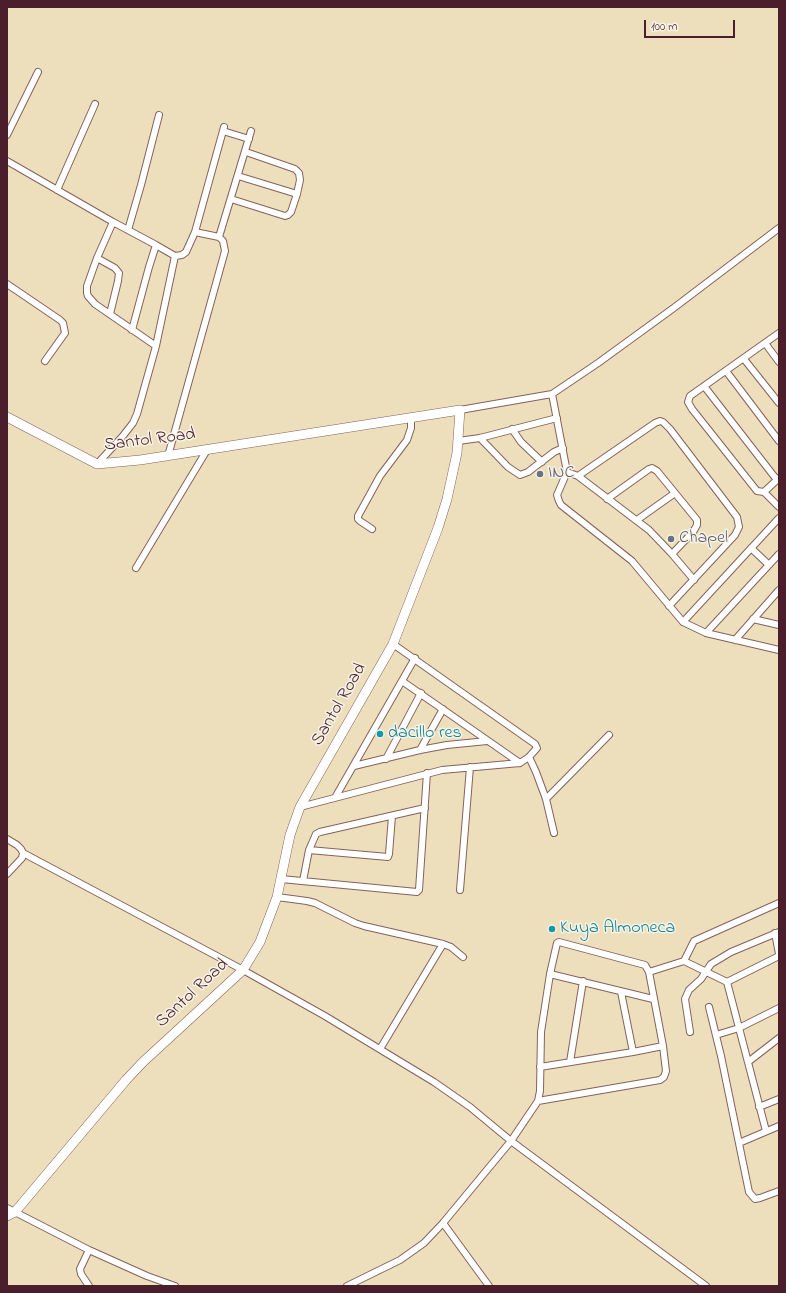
<!DOCTYPE html>
<html>
<head>
<meta charset="utf-8">
<style>
	body { margin:0 }
	#map { position:relative; width:786px; height:1293px; overflow:hidden; background:#eedfbc; font-family:"Indie Flower",sans-serif }
	canvas { display:block }
	.frame { position:absolute; inset:0; border:8px solid #4a1f2b; pointer-events:none }
	.scale { position:absolute; left:644px; top:20px; width:91px; height:18px; box-sizing:border-box; border:2px solid #4a1f2b; border-top:0; padding-left:5px; font-size:12px; line-height:14px; white-space:nowrap; color:#4a1f2b; -webkit-text-stroke:3px #f7f3e8; paint-order:stroke }
</style>
</head>
<body>
<div id="map">
<canvas width="786" height="1293"></canvas>
<div class="frame"></div>
<div class="scale">100 m</div>
</div>
<script>
const ctx = document.querySelector('canvas').getContext('2d');
ctx.lineJoin = 'round';
const shape = rows => new Path2D(rows.map(r => 'M' + r).join(''));
function stroke(path, color, width, dash) { ctx.strokeStyle = color; ctx.lineWidth = width; ctx.lineCap = dash ? 'butt' : 'round'; ctx.setLineDash(dash || []); ctx.stroke(path); }
function label(font, color, halo, rows, align = 'center') {
  ctx.font = font + ' "Indie Flower",sans-serif'; ctx.lineWidth = 3; ctx.setLineDash([]); ctx.textBaseline = 'middle'; ctx.strokeStyle = halo; ctx.fillStyle = color; for (const [text, x, y, turn = 0] of rows) {
    ctx.save(); ctx.translate(x, y); ctx.rotate((+turn || 0) * Math.PI / 180); ctx.textAlign = isNaN(turn) ? turn : align; if (halo) ctx.strokeText(text, 0, 0); ctx.fillText(text, 0, 0); ctx.restore();
  }
}
const street = shape([
	[223,131,249,139],
	[7,135,38,72],
	[7,161,113,222,97,258,87,286,87,293,88,296,95,304,156,346],
	[238,176,297,194],
	[57,190,95,104],
	[231,199,285,216,288,215,291,212,297,194,300,180,299,173,295,169,246,152],
	[113,222,156,245,149,267,132,330],
	[128,230,141,185,159,115],
	[195,232,224,127],
	[219,237,251,131],
	[156,245,175,256],
	[97,258,115,268,119,273,118,281,110,314],
	[7,284,60,320,63,323,65,333,45,361],
	[779,333,690,396,688,402,692,409,757,491,764,492,779,478],
	[765,343,779,362],
	[744,359,779,403],
	[726,371,779,441],
	[704,386,777,480],
	[552,394,567,472,557,495,559,501,561,505,632,561,683,622,706,633,779,650],
	[460,410,552,394,598,363,675,307,779,228],
	[512,429,521,442,542,462],
	[480,438,508,467,520,475,528,472,554,452,563,448],
	[458,441,480,438,557,418],
	[97,464,122,437,133,423,137,414,156,346,175,256,182,255,186,252,195,232,219,237,223,241,225,251,168,456],
	[567,472,578,476,649,530,672,554,694,580],
	[578,476,655,423,660,421,663,422,670,429,737,517,739,527,735,535,669,606],
	[764,492,779,507],
	[607,499,649,469,652,468,657,471,697,520,697,525,693,532,672,554],
	[637,520,675,493],
	[372,529,360,521,358,519,358,516,380,476,407,440,411,428,411,417],
	[751,548,769,565],
	[136,568,207,450],
	[753,619,779,625],
	[683,622,779,518],
	[706,633,779,554],
	[735,640,779,590],
	[402,681,520,763],
	[420,750,443,709],
	[529,757,536,772,546,799,554,833],
	[386,759,421,693],
	[354,766,420,750,447,745,487,741],
	[336,796,415,658],
	[546,799,609,735],
	[300,807,442,770,520,763,529,757,537,748,535,744,393,644],
	[7,839,17,845,21,849,23,853,22,858,7,874],
	[309,850,388,857,389,854,392,816],
	[23,853,243,970,325,1016,434,1082,470,1107,511,1141,706,1286],
	[281,879,417,892,419,890,427,773],
	[303,881,309,850,316,834,320,832,425,808],
	[460,890,470,767],
	[277,897,307,901,315,903,355,923,364,926,443,944,451,947,463,957],
	[775,933,779,954],
	[684,961,727,982,766,1131],
	[649,972,684,961,694,941,779,903],
	[550,974,653,999],
	[727,982,779,956],
	[621,992,633,1052],
	[709,1007,721,1056,749,1192,755,1199,760,1198,779,1191],
	[690,1032,685,999,689,990,701,979,711,964,731,952,779,932],
	[716,1035,739,1028,779,1008],
	[380,1049,443,944],
	[570,1062,583,981],
	[748,1062,779,1038],
	[540,1067,633,1052,663,1046],
	[759,1107,779,1099],
	[739,1143,779,1126],
	[7,1208,89,1250,147,1276,175,1286],
	[443,1223,489,1286],
	[89,1250,80,1269,81,1274,89,1286],
	[347,1286,400,1260,424,1243,443,1223,511,1141,538,1101,660,1080,664,1077,666,1071,663,1046,649,972,645,965,559,942,557,943,550,974,541,1032,540,1091,538,1101]
]);
const secondary = shape([
	[7,417,97,464,140,460,460,410,457,453,447,499,438,528,393,644,300,807,290,835,277,897,260,942,243,970,143,1062,126,1080,15,1212,7,1216]
]);
stroke(street, '#83625e', 8);
stroke(secondary, '#83625e', 10);
stroke(street, '#fff', 6);
stroke(secondary, '#fff', 9);
for (const [x, y, r, color] of [
	[540,474,4,"#6b7280"],
	[671,539,4,"#6b7280"],
	[380,734,4,"#0f9aa8"],
	[552,929,4,"#0f9aa8"]
]) { const dot = new Path2D(); dot.arc(x, y, r, 0, 2 * Math.PI); ctx.fillStyle = color; ctx.fill(dot); stroke(dot, '#f7f3e8', 1.5); }
label('18px', '#4a1f2b', '#f7f3e8', [
	["Santol Road",150,441,-7],
	["Santol Road",340,705,-60],
	["Santol Road",193,994,-43]
]);
label('18px', '#5b616d', '#f7f3e8', [
	["INC",548,474],
	["Chapel",679,539]
], 'left');
label('18px', '#0d838f', '#f7f3e8', [
	["dacillo res",388,734],
	["Kuya Almoneca",560,929]
], 'left');
</script>
</body>
</html>
